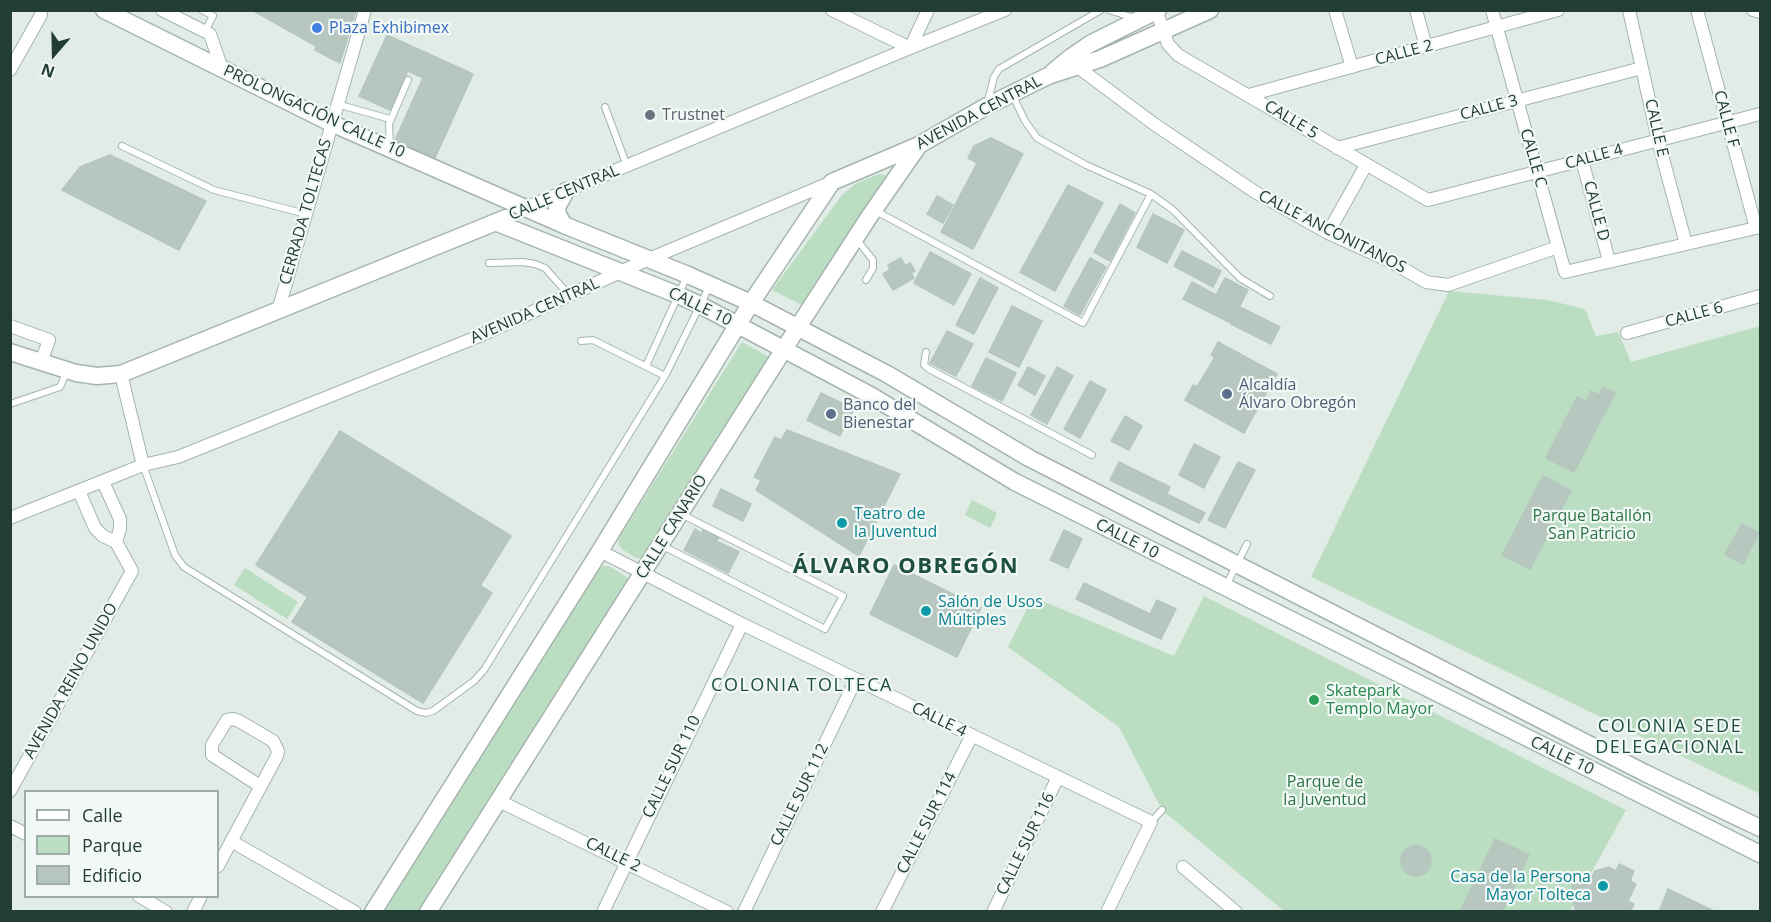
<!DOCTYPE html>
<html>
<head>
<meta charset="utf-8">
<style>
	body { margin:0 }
	#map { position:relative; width:1771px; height:922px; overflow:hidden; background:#e2ece7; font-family:"Open Sans",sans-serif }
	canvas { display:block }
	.frame { position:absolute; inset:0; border:12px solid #223d34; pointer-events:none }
	.legend { position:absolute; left:24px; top:790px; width:195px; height:108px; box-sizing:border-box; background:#f2f8f5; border:2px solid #9fada8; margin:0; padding:8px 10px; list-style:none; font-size:18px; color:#223d34 }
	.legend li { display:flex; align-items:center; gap:12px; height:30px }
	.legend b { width:30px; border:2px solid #9fada8 }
	.north { position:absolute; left:24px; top:24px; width:60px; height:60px; -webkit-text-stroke:4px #f2f8f5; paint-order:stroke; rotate:200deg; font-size:16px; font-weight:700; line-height:24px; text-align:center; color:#223d34 }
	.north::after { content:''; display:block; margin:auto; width:21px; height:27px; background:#223d34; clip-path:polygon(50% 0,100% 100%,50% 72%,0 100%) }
</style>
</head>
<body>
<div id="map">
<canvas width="1771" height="922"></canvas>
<div class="frame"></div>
<ul class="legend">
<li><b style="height:8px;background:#fff"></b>Calle</li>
<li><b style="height:16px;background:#bbddc2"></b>Parque</li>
<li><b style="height:16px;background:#b7c7c0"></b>Edificio</li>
</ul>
<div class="north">N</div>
</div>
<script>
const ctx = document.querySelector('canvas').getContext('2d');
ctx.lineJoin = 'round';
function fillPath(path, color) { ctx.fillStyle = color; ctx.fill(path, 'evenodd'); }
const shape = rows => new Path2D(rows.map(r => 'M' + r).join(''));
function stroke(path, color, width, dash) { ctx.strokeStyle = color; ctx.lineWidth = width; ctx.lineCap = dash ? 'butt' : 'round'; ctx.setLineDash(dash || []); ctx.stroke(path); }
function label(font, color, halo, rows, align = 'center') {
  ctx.font = font + ' "Open Sans",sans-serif'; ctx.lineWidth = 4.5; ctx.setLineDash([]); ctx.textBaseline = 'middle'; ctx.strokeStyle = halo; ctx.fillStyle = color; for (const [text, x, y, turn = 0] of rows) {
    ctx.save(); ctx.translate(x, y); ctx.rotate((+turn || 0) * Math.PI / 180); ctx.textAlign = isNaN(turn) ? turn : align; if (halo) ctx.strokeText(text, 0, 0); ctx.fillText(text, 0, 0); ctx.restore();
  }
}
fillPath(shape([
	[879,174,885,175,887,178,806,307,772,290,842,195,855,184],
	[1449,291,1547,300,1585,309,1596,336,1618,332,1631,362,1760,326,1760,794,1311,577],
	[742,342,775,360,644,558,636,558,622,549,618,544,619,538],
	[972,500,997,513,990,528,965,515],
	[603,566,609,566,628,578,630,583,424,911,382,912,599,569],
	[245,568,298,602,287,619,234,585],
	[1204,596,1626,810,1570,911,1284,911,1162,810,1119,727,1008,647,1033,597,1174,656]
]), '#bbddc2');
const building = shape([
	[252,10,356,10,340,63,315,50,316,46,252,10],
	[387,35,473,74,435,158,395,140,423,78,408,71,390,110,359,96,387,35],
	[991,138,1023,154,973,249,941,232,977,163,968,158,974,146,991,138],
	[110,155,206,201,179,250,62,190,80,167,110,155],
	[1068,185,1103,203,1055,291,1020,272,1068,185],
	[937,196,953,205,943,223,927,214,937,196],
	[1120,204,1135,213,1110,261,1094,252,1120,204],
	[1153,214,1184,230,1167,263,1137,247,1153,214],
	[1182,251,1221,271,1213,287,1174,266,1182,251],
	[930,252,971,274,954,305,914,283,930,252],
	[901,258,905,266,910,263,915,271,911,273,914,278,893,290,883,274,890,270,888,265,901,258],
	[1090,258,1106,267,1080,315,1064,306,1090,258],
	[980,278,998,288,974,334,956,325,980,278],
	[1225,278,1248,290,1231,323,1183,299,1192,282,1216,295,1225,278],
	[1012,306,1042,321,1019,367,989,352,1012,306],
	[1240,307,1280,327,1271,344,1231,324,1240,307],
	[947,331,973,344,956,376,930,363,947,331],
	[1218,342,1277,374,1244,433,1185,400,1193,385,1197,387,1215,357,1211,355,1218,342],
	[986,358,1016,373,1002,401,972,386,986,358],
	[1028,367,1045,376,1035,395,1018,385,1028,367],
	[1057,367,1073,376,1047,424,1031,415,1057,367],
	[1090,381,1106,390,1080,438,1064,429,1090,381],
	[1603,387,1615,393,1574,472,1546,458,1577,397,1586,401,1591,391,1599,395,1603,387],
	[821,393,854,409,840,436,807,420,821,393],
	[1125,416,1142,426,1129,450,1111,441,1125,416],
	[787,430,900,474,859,556,756,490,761,480,754,477,775,437,781,440,787,430],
	[340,431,511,536,480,586,361,512,308,597,256,565,340,431],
	[1194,444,1220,457,1204,488,1179,475,1194,444],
	[1119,462,1170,487,1167,494,1205,513,1199,523,1110,480,1119,462],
	[1238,462,1255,470,1225,528,1208,520,1238,462],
	[1543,476,1571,491,1530,569,1502,555,1543,476],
	[721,489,751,504,743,521,713,506,721,489],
	[361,512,492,593,423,703,292,622,361,512],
	[1742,524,1759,533,1743,564,1725,554,1742,524],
	[695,529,701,533,703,530,719,538,716,541,739,552,728,573,684,550,695,529],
	[1064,530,1082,539,1068,568,1050,560,1064,530],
	[894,565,981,608,957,657,870,614,894,565],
	[1084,583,1150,614,1157,600,1176,609,1161,639,1076,599,1084,583],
	[1495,839,1529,855,1502,912,1460,912,1495,839],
	'1401 861a15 15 0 1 1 30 0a15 15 0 1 1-30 0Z',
	[1619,864,1634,871,1630,881,1636,884,1628,901,1634,904,1630,912,1576,912,1571,894,1574,875,1589,882,1595,871,1609,867,1616,871,1619,864],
	[1668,889,1716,912,1659,912,1668,889]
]);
fillPath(building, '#b7c7c0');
stroke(building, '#b4c6be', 1.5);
const service = shape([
	[202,10,213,16,205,31],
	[1109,10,1134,18],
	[1012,94,1025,121,1037,138,1086,165,1151,194,1173,210,1240,278,1270,296],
	[988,101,994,77,999,69,1101,10],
	[337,104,390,119],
	[605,107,627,166],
	[122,146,214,190,306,214],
	[390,147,389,124,408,80],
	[874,210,1083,323,1151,194],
	[857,240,873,260,873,268,866,280],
	[489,263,523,262,535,264,545,268,569,295],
	[581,341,593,340,665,376],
	[926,352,924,365,929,369,1092,455],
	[646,366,687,276],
	[10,404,60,387,67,371],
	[143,465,175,555,184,567,417,711,426,713,433,711,474,681,484,670,665,376,709,287],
	[661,545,825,629,843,596,681,514],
	[1226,586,1247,544],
	[1151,822,1162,810]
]);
const minor = shape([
	[162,10,210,34,222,69],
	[832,10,910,48],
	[1156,10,1168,44,1178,55,1428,200,1760,114],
	[1335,10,1352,67],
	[1416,10,1426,47],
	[1492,10,1565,272,1760,227],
	[1629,10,1658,140,1686,244],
	[1697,10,1756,228],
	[1753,10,1760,12],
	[910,48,928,10],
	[1075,63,1079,68,1154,124,1255,192,1328,233,1390,261,1426,282,1448,285,1558,247],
	[10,70,41,15],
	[1249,95,1558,10],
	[1337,148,1642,68],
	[1582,160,1609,261],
	[525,208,910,48,1005,10],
	[1328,233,1366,165],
	[278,311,365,10],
	[10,326,49,340,41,362],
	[1627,333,1760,296],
	[121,374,143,465],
	[103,482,120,519,120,529,116,542],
	[10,518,143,465,178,457,477,337,649,259,832,182],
	[600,551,742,624,1151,822,1107,912],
	[10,791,132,571,116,542,103,536,95,528,79,491],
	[497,800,727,912],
	[10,826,26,834],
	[231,841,355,912],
	[218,866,277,756,278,751,273,741,239,721,233,719,227,720,212,745,212,755,260,786],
	[1183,867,1236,912],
	[139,896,166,912],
	[193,912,201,896],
	[603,912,742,624],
	[744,912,856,679],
	[882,912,972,735],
	[993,912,1058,777]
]);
const tertiary = shape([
	[104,10,331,123,564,225,688,275,751,303,887,374,1029,458,1645,773,1760,828],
	[1053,72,1071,57,1090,44,1158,10],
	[495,222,678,295,700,305,870,395,1015,482,1760,854],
	[564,225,558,215,557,207,566,191],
	[10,352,76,373,97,376,121,374,506,218],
	[373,912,600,551,751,303,832,182,919,145,987,106,1048,76,1100,59,1210,10],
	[428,912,798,327,869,217,919,145]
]);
stroke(service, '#a5b4ae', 8);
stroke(minor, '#a5b4ae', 14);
stroke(tertiary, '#a5b4ae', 19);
stroke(service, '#fff', 6);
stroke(minor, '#fff', 12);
stroke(tertiary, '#fff', 16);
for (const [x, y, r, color] of [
	[317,28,6,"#3f7fe0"],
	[650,115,6,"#6b7280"],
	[1227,394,6,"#5c6f8a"],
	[831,414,6,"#5c6f8a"],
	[842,523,6,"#0f9aa8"],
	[926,611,6,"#0f9aa8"],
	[1314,700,6,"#2e9e5b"],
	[1603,886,6,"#0f9aa8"]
]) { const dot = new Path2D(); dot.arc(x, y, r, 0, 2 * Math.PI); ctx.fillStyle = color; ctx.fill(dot); stroke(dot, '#f2f8f5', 2); }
label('16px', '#366cbe', '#f2f8f5', [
	["Plaza Exhibimex",329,28]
], 'left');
label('16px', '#223d34', '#f2f8f5', [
	["CALLE 2",1404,53,-15],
	["CALLE 3",1489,108,-15],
	["PROLONGACIÓN CALLE 10",314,112,25],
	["AVENIDA CENTRAL",979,113,-28],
	["CALLE F",1726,119,75],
	["CALLE 5",1291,120,31],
	["CALLE E",1656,128,77],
	["CALLE 4",1594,157,-15],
	["CALLE C",1533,158,74],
	["CALLE CENTRAL",564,193,-23],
	["CALLE D",1596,211,75],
	["CERRADA TOLTECAS",306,212,-74],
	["CALLE ANCONITANOS",1332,232,27],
	["CALLE 10",700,307,26],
	["AVENIDA CENTRAL",535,311,-24],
	["CALLE 6",1694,315,-15],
	["CALLE CANARIO",672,527,-58],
	["CALLE 10",1127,539,27],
	["AVENIDA REINO UNIDO",71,681,-61],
	["CALLE 4",939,720,26],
	["CALLE 10",1562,756,26],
	["CALLE SUR 110",672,767,-64],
	["CALLE SUR 112",800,795,-64],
	["CALLE SUR 114",927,823,-63],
	["CALLE SUR 116",1026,844,-64],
	["CALLE 2",613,855,26]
]);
label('16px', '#5b616d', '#f2f8f5', [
	["Trustnet",662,115]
], 'left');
label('16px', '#4e5e75', '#f2f8f5', [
	["Alcaldía",1239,385],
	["Álvaro Obregón",1239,403],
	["Banco del",843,405],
	["Bienestar",843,423]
], 'left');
label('16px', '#0d838f', '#f2f8f5', [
	["Teatro de",854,514],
	["la Juventud",854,532],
	["Salón de Usos",938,602],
	["Múltiples",938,620],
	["Casa de la Persona",1591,877,"right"],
	["Mayor Tolteca",1591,895,"right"]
], 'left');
label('16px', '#2c7445', '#f2f8f5', [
	["Parque Batallón",1592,516],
	["San Patricio",1592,534],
	["Parque de",1325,782],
	["la Juventud",1325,800]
]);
label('16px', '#27864d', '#f2f8f5', [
	["Skatepark",1326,691],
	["Templo Mayor",1326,709]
], 'left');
ctx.letterSpacing = '1.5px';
label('18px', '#1e4f41', '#f2f8f5', [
	["COLONIA TOLTECA",802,686],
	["COLONIA SEDE",1670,727],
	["DELEGACIONAL",1670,748]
]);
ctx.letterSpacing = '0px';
ctx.letterSpacing = '1.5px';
label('bold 22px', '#1e4f41', '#f2f8f5', [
	["ÁLVARO OBREGÓN",906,567]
]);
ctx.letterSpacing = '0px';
</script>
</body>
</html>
